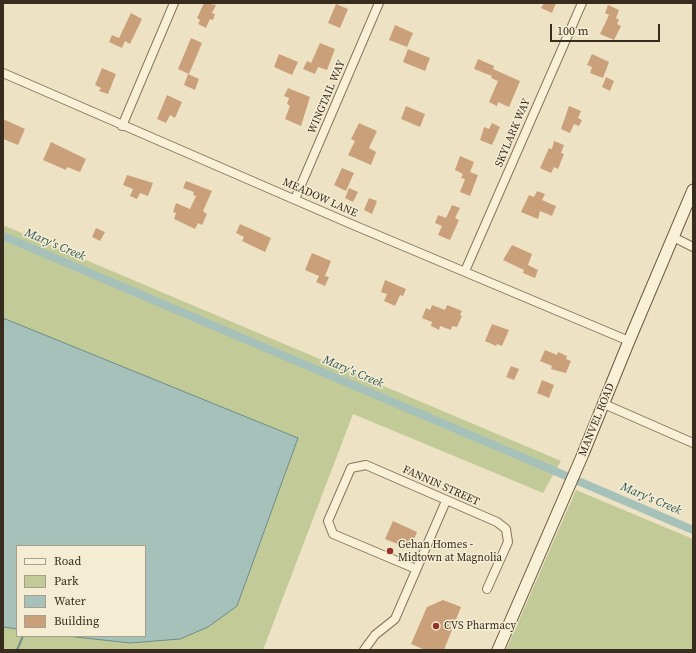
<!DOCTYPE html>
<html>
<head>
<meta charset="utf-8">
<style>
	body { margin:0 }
	#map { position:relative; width:696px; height:653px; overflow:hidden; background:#ede3c4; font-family:"Source Serif 4",serif }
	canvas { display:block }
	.frame { position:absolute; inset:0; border:4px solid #372c1e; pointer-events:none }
	.legend { position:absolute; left:16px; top:545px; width:130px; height:92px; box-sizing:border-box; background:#f5edd3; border:1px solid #a9a08b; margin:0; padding:5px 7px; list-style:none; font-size:12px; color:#372c1e }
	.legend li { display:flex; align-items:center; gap:8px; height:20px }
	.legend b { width:20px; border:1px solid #a9a08b }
	.scale { position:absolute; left:550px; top:24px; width:110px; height:18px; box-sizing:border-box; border:2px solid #372c1e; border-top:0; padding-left:5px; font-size:12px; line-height:14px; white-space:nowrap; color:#372c1e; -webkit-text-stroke:3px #f5edd3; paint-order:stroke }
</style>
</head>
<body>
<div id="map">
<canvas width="696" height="653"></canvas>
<div class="frame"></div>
<ul class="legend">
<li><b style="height:5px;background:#f8f0d7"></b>Road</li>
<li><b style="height:11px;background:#c2cb98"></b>Park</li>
<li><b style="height:11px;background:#a6c0ba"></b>Water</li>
<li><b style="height:11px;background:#caa07a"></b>Building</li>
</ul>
<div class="scale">100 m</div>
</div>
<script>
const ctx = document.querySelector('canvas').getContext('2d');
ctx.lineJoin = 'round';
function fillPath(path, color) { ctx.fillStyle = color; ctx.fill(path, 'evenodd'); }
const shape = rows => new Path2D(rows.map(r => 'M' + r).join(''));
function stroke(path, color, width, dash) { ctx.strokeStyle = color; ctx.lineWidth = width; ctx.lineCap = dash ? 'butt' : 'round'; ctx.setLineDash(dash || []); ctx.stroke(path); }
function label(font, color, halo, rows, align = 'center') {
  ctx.font = font + ' "Source Serif 4",serif'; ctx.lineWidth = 3; ctx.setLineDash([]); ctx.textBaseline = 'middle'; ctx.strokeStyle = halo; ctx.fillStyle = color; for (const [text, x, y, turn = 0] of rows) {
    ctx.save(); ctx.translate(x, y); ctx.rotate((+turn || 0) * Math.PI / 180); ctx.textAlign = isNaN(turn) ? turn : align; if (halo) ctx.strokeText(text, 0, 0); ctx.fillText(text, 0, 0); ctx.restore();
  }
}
fillPath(shape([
	[3,225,561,461,543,493,353,414,263,650,3,650],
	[17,546,145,546,145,636,17,636],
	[576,490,693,539,693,650,506,650]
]), '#c2cb98');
const water = shape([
	[3,318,298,438,237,606,208,627,180,639,130,643,67,636,145,636,145,546,17,546,17,629,3,627,3,318]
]);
fillPath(water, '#a6c0ba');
stroke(water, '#6d8e88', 1);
stroke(shape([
	[17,650,23,636]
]), '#6d8e88', 2);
stroke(shape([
	[3,236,693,530]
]), '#a6c0ba', 8);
fillPath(shape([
	[204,3,216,5,212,13,215,14,213,20,210,19,206,28,198,24,200,20,197,18],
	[544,3,556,3,552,13,541,8],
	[336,4,348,9,340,28,328,23],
	[608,5,619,10,616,18,619,20,617,24,621,26,614,40,600,34,609,15,605,13],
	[131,13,142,19,130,44,125,41,122,48,109,42,112,35,119,38],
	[395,25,413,33,407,47,389,40],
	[191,38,202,43,189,74,178,69],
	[320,43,335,49,327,70,318,67,315,74,303,69,307,61,311,63],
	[408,49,430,58,425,71,403,62],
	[279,54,298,62,292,75,274,67],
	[592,54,609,62,603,78,590,73,592,67,587,65],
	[478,59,494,66,493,69,520,81,509,107,498,102,497,106,489,102,498,81,491,78,492,76,474,69],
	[102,68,116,74,108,94,99,91,101,88,95,85],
	[188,74,199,79,195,90,184,85],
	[606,77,614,81,610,91,602,87],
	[288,88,310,97,301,126,285,119,290,106,287,104,289,98,284,96],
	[167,95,182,102,175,118,170,115,166,123,157,119],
	[406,106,425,114,420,127,401,119],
	[569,106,581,111,578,118,582,120,579,126,574,124,570,133,561,129],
	[3,119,25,129,18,145,3,139],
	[359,123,377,131,369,148,376,152,371,165,348,155,355,141,351,139],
	[492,123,500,127,492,145,480,140,484,127,489,129],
	[554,141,564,145,561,153,564,154,558,169,554,167,551,173,540,168,549,148,552,149],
	[51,142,86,159,80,172,67,167,66,170,43,160],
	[460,156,474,162,470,172,478,175,470,196,460,192,465,179,461,178,463,174,455,170],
	[342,168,354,173,346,191,334,185],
	[127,175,153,183,148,196,140,193,137,199,130,196,133,189,123,185],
	[186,181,212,191,203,211,207,214,202,225,198,223,195,229,174,219,176,213,173,212,176,203,190,209,196,196,193,195,194,192,183,188],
	[349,188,358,192,353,202,345,198],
	[537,191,545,194,542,200,556,206,552,216,540,211,538,219,521,212,529,195,534,197],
	[369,198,377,201,372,214,364,210],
	[452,205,460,208,455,218,459,220,450,240,438,235,442,226,435,223,438,215,446,218],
	[240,224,271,238,265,252,242,241,244,237,236,233],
	[96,228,105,232,100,241,92,237],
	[512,245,532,254,528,265,538,270,535,278,523,273,524,270,503,260],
	[312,253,331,261,325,276,329,277,325,286,316,282,319,276,305,270],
	[385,280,406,289,403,296,400,295,395,306,384,301,387,294,381,292],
	[432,305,445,310,447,305,462,311,460,315,462,316,457,327,452,326,451,330,440,326,439,330,431,326,432,322,422,318,426,308,430,310],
	[492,324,509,330,502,346,497,344,496,346,485,341],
	[545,350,557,355,558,352,567,356,566,359,571,361,566,373,551,369,552,366,540,361],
	[511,366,519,369,514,380,506,377],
	[542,380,554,385,549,398,537,393],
	[393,521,417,532,410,549,385,539],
	[443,600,461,607,444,650,425,650,411,644,427,607]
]), '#caa07a');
const street = shape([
	[3,73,351,224,629,341],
	[122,126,174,3],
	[295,199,379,3],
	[673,237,693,247],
	[465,271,582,3],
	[604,404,693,443],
	[416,569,333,534,328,521,351,468,366,465,497,522,506,529,508,542,487,589],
	[364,650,375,635,395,619,446,501]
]);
const secondary = shape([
	[498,650,583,454,629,341,693,190]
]);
stroke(street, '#87755b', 10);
stroke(secondary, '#69563e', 13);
stroke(street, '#f8f0d7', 8);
stroke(secondary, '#f8f0d7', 11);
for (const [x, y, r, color] of [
	[390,551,4,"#95322c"],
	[436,626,4,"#95322c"]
]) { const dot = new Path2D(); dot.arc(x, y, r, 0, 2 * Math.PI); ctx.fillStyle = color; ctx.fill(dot); stroke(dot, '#f5edd3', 1.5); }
label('11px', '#372c1e', '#f5edd3', [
	["WINGTAIL WAY",327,97,-67],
	["SKYLARK WAY",513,133,-67],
	["MEADOW LANE",320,198,24],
	["MANVEL ROAD",597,420,-68],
	["FANNIN STREET",441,486,24]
]);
label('11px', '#372c1e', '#f5edd3', [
	["Gehan Homes -",398,545],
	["Midtown at Magnolia",398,558],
	["CVS Pharmacy",444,626]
], 'left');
label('italic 12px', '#2e5757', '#f5edd3', [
	["Mary's Creek",55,245,23],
	["Mary's Creek",353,372,23],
	["Mary's Creek",651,499,23]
]);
</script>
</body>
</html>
